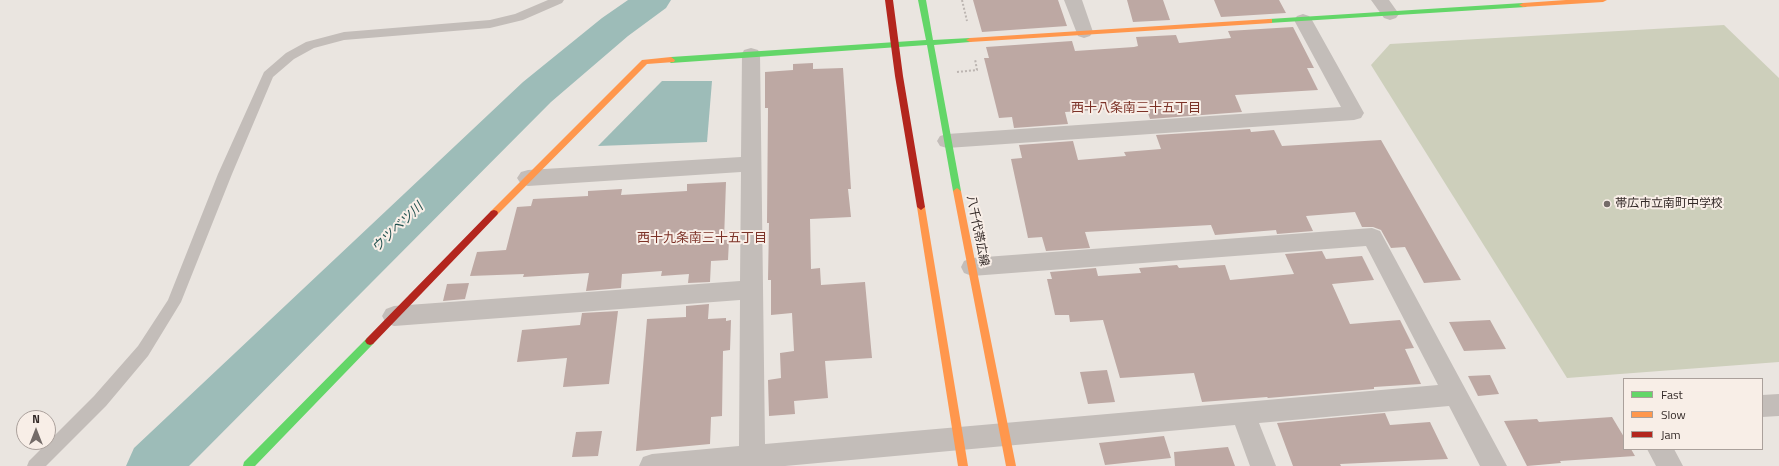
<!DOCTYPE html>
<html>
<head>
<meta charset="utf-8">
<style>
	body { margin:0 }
	#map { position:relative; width:1779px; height:466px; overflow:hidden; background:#eae5e0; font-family:"Titillium Web",sans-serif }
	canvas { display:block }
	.legend { position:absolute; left:1623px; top:378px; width:140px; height:72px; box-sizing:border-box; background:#f8eee7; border:1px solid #aaa09b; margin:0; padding:5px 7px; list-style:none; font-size:12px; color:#342a28 }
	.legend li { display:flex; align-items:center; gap:8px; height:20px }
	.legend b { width:20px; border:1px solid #aaa09b }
	.north { position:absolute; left:16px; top:410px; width:40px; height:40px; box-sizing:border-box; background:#f8eee7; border:1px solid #aaa09b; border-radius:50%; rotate:0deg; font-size:11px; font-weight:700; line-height:16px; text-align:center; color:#342a28 }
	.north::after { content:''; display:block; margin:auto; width:14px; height:18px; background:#746b68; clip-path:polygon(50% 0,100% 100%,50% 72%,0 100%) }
</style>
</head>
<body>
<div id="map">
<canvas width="1779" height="466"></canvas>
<ul class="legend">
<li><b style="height:5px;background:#63d668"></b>Fast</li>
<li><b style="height:5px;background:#ff974d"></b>Slow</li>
<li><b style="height:5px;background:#b3261e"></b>Jam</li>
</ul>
<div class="north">N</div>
</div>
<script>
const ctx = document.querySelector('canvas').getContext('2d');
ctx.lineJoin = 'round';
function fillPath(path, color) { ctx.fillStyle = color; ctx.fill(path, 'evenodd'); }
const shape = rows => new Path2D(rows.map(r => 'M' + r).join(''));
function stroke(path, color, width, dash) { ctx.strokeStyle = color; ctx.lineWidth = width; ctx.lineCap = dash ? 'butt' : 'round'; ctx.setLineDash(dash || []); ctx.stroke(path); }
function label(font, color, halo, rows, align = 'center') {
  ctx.font = font + ' "Titillium Web","Noto Sans JP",sans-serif'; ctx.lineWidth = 4; ctx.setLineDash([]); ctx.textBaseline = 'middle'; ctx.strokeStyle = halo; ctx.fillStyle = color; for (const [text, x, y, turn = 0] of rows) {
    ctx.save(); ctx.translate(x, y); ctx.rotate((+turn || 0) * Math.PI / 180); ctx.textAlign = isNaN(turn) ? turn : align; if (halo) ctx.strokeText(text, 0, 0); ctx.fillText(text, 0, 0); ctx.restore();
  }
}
fillPath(shape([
	[1724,25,1779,78,1779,362,1567,378,1371,65,1390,44]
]), '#cdcfbb');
fillPath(shape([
	[662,81,712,81,707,142,598,146]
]), '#9dbcb8');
fillPath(shape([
	[628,0,671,0,666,8,628,36,551,102,189,466,126,466,134,448,523,82,602,18,628,0]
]), '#9dbcb8');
fillPath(shape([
	[973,0,1058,0,1067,26,982,32],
	[1127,0,1163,0,1170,20,1133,22],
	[1214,0,1279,0,1286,13,1221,17],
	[1293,27,1314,68,1307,68,1318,90,1235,95,1242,112,1150,119,1146,107,1065,112,1068,124,1014,128,1012,117,999,118,984,58,989,58,986,47,1072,41,1075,51,1134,47,1138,46,1136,37,1176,35,1179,43,1231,38,1228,31],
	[813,63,813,69,843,68,851,189,848,189,851,217,810,219,811,269,820,268,821,285,865,282,872,358,825,361,828,398,794,401,795,414,769,416,768,380,781,378,780,353,794,351,792,313,771,315,771,280,768,280,769,223,767,223,768,108,765,108,765,72,793,70,793,64],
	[1250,129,1251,132,1274,130,1282,146,1381,140,1461,280,1424,283,1405,247,1391,248,1381,230,1373,227,1362,227,1355,212,1306,216,1313,231,1277,234,1276,230,1215,235,1211,225,1085,232,1090,248,1046,251,1042,237,1028,238,1011,159,1022,158,1019,145,1073,141,1078,160,1126,156,1124,152,1161,149,1156,135],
	[726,182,724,240,729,240,728,260,711,261,710,282,688,283,689,274,661,276,662,271,622,274,621,288,586,291,589,273,523,277,524,274,470,276,477,252,506,250,517,207,531,206,533,199,588,196,588,191,622,189,621,195,687,191,687,184],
	[1322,251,1326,259,1362,256,1374,280,1332,284,1350,324,1400,320,1414,348,1405,349,1421,384,1374,387,1374,389,1268,398,1267,397,1202,402,1194,373,1120,378,1103,320,1070,322,1069,315,1055,315,1047,279,1052,279,1050,272,1096,268,1098,276,1141,273,1139,268,1177,265,1179,268,1225,265,1230,280,1294,274,1285,254],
	[469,283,465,299,443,301,447,284],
	[709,304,708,319,726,318,726,321,731,320,730,350,723,351,722,416,711,417,710,444,636,451,647,319,686,317,686,306],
	[618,311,609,384,563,387,567,358,517,362,522,330,580,325,582,313],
	[1490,320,1506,349,1464,351,1449,322],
	[1107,370,1115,402,1088,404,1080,372],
	[1490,375,1499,394,1478,396,1468,376],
	[1385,413,1390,425,1430,422,1448,459,1340,464,1341,466,1293,466,1277,423],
	[1612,417,1624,437,1624,449,1631,449,1635,456,1560,461,1561,463,1527,466,1504,421,1537,419,1539,422],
	[602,431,598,456,572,457,576,432],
	[1164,436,1171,458,1105,465,1099,443],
	[1228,447,1235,466,1175,466,1174,452]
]), '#bda8a3');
stroke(shape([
	[962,0,967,21],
	[957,72,977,70,975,59]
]), '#bcb5b1', 2, [2, 2]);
fillPath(shape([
	[548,0,564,0,562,3,523,20,490,28,344,40,314,48,294,59,273,77,232,174,181,302,148,356,106,406,46,466,27,466,29,461,94,396,138,346,168,300,218,174,264,72,286,53,306,42,344,32,490,20,515,14,548,0]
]), '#c3bdb9');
fillPath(shape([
	[1064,0,1082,0,1093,32,1090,36,1084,38,1078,36,1064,0],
	[1371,0,1389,0,1399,14,1396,18,1390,20,1384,18,1371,0],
	[1303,14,1309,16,1312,20,1364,113,1361,118,1354,120,947,148,940,146,937,141,940,136,947,134,1341,107,1294,20,1297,16,1303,14],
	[751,48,758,50,760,54,765,444,1438,385,1366,246,972,276,964,273,961,267,964,261,972,258,1372,228,1380,231,1507,466,1480,466,1449,406,1259,423,1276,466,1250,466,1235,425,785,466,639,466,643,457,652,454,739,446,740,300,394,326,386,323,382,316,386,309,394,306,740,281,741,172,528,186,521,184,517,178,521,172,528,170,741,157,742,54,744,50,751,48],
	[1779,394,1779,416,1762,417,1762,395,1779,394],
	[1647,449,1674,449,1683,466,1656,466,1647,449]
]), '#c3bdb9');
fillPath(shape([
	[918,0,926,0,933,40,970,38,974,40,970,42,934,45,961,191,957,194,953,191,927,45,671,63,667,60,671,57,926,40,918,0],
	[1523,3,1527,5,1526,7,1269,23,1265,21,1269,19,1523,3],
	[370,337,373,338,375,341,373,344,255,466,243,466,244,462,367,338,370,337]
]), '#63d668');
fillPath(shape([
	[1566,0,1607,0,1603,2,1523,7,1519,5,1523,3,1566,0],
	[1269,19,1272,19,1272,23,970,42,966,40,970,38,1269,19],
	[671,57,675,60,674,62,647,64,497,215,491,215,490,213,491,211,642,60,671,57],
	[957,188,961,191,1016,466,1006,466,953,191,957,188],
	[921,204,925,207,968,466,958,466,917,207,921,204]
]), '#ff974d');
fillPath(shape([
	[885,0,893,0,903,76,925,207,921,210,917,207,895,76,885,0],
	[494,210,497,211,498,213,497,215,373,344,370,345,367,344,365,341,367,338,491,211,494,210]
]), '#b3261e');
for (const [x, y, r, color] of [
	[1607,204,4,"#746b68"]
]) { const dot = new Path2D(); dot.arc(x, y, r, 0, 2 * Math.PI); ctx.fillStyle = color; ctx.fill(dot); stroke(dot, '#f8eee7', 1.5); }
label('12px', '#342a28', '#f8eee7', [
	["帯広市立南町中学校",1615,204]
], 'left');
label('12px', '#342a28', '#f8eee7', [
	["八千代帯広線",977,231,79]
]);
label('13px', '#7c3227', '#f8eee7', [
	["西十八条南三十五丁目",1136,109],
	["西十九条南三十五丁目",702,239]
]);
label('italic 13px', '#215250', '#f8eee7', [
	["ウツベツ川",398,228,-44]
]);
</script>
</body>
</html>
